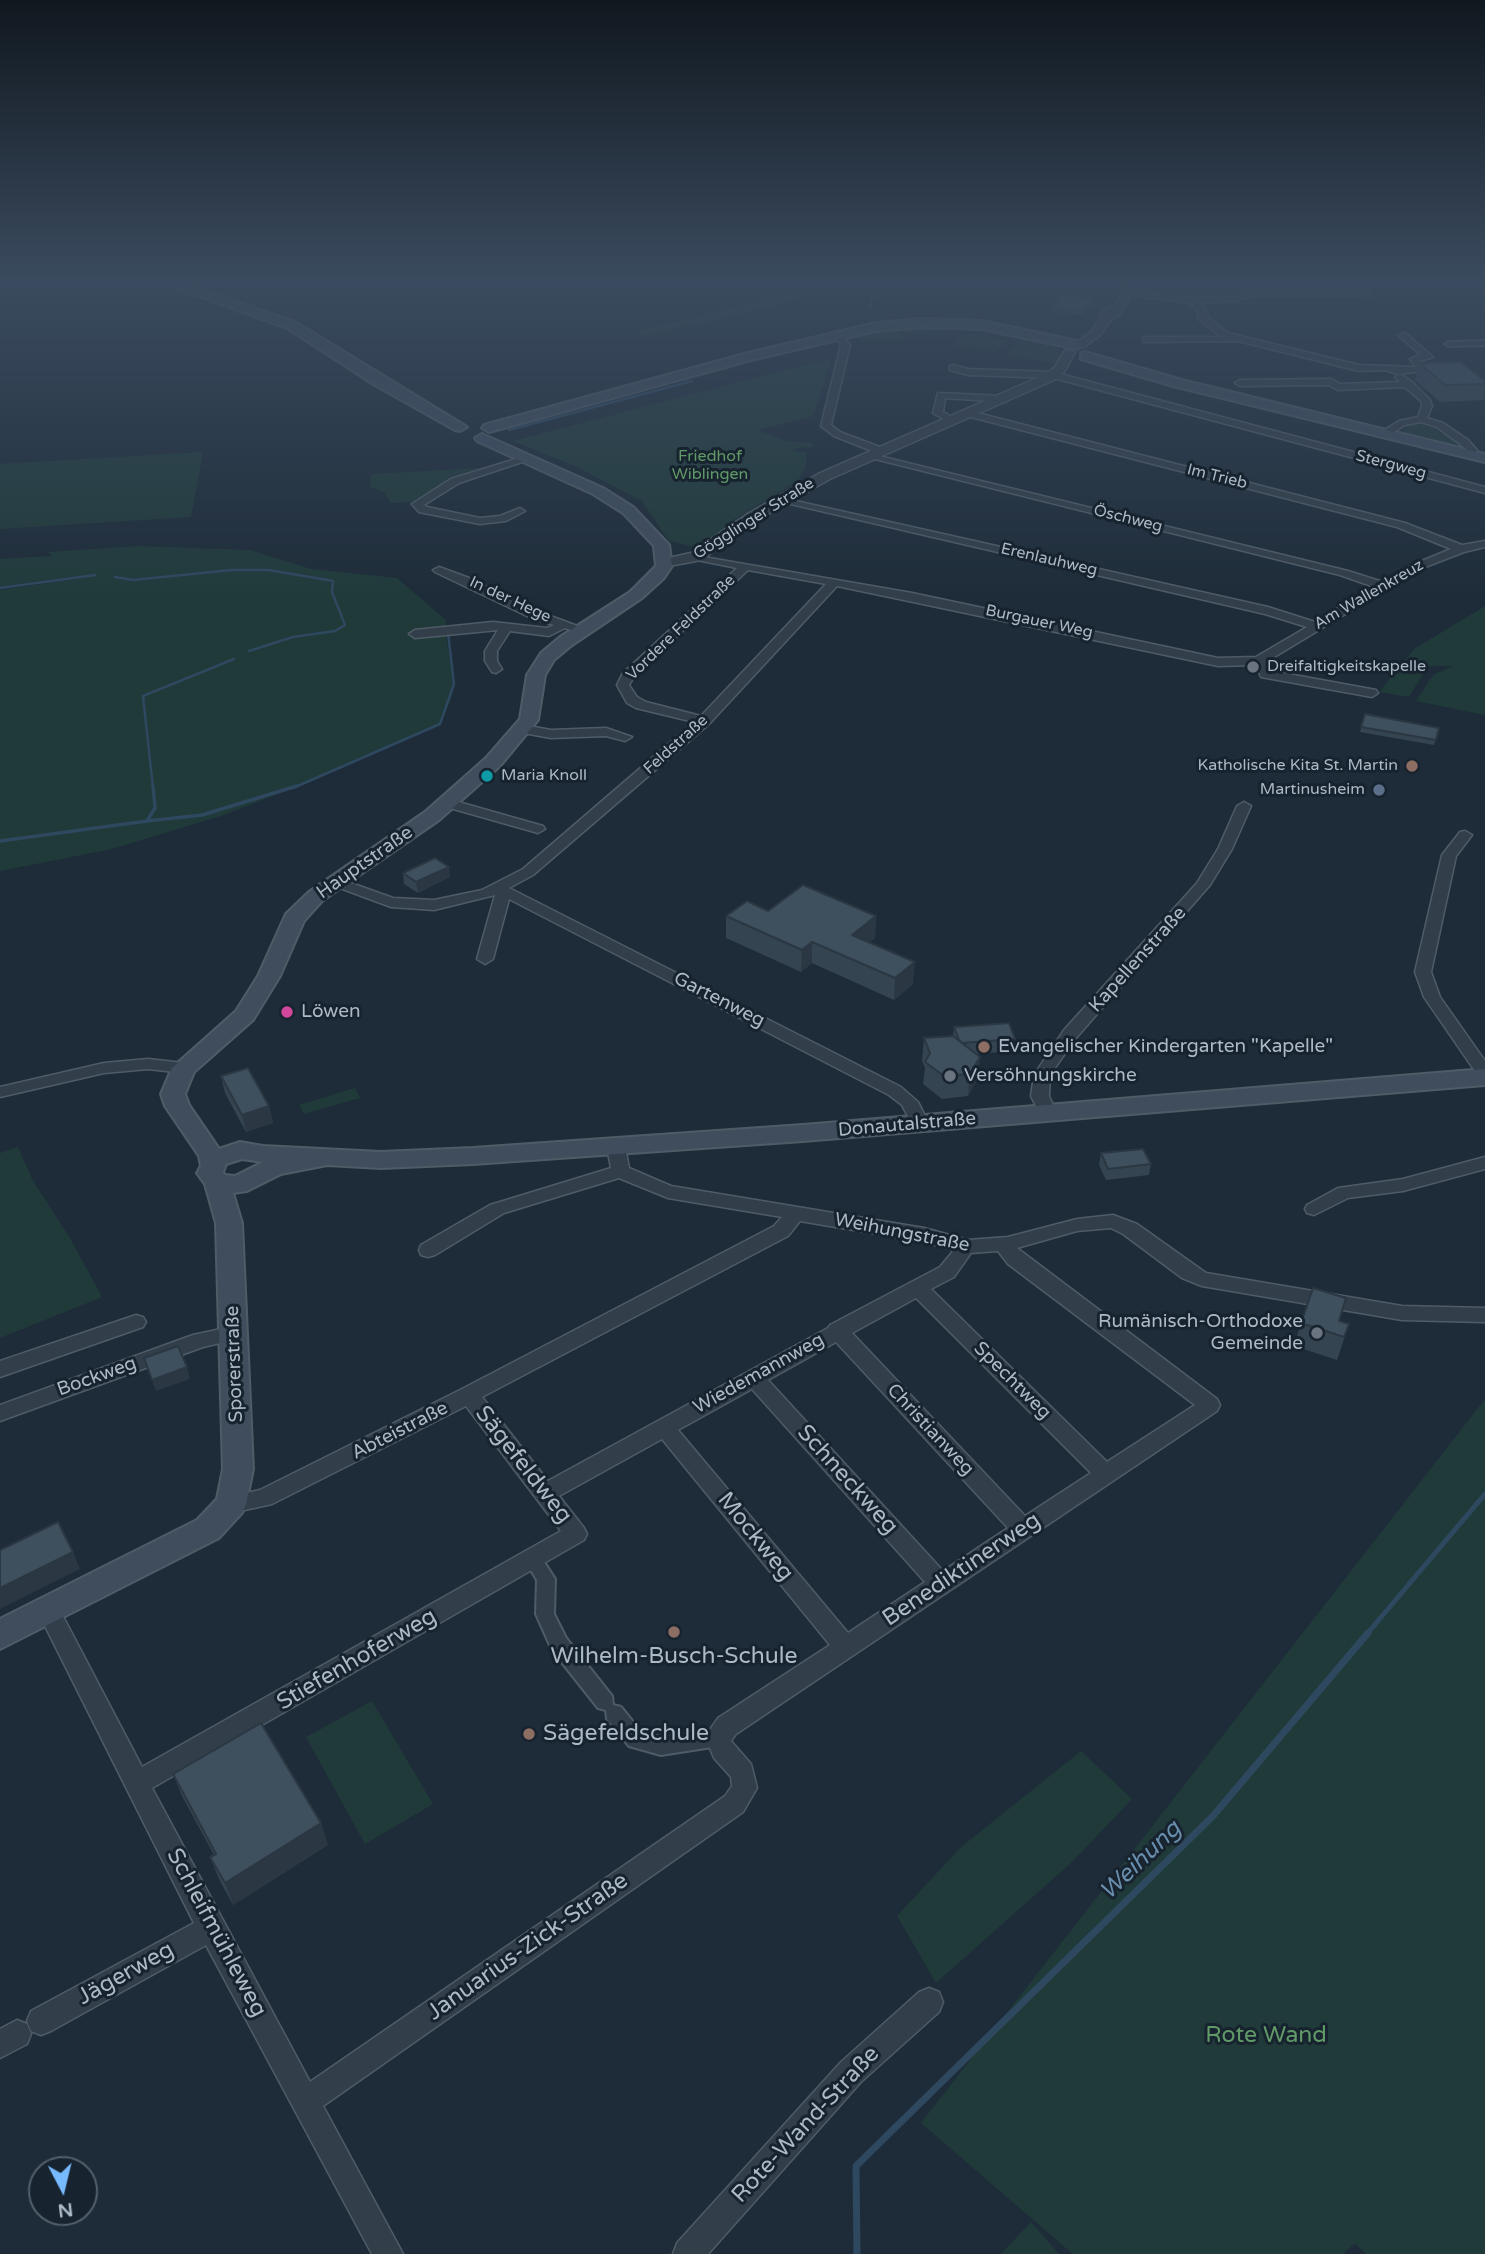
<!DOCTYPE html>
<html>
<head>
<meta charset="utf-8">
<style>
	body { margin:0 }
	#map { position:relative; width:1485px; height:2254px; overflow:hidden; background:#1e2c39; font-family:"Varela Round",sans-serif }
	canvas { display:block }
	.north { position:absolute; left:28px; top:2156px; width:70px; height:70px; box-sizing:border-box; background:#17232e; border:2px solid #535f6b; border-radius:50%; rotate:173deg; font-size:19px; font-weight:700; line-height:28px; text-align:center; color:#acb9c6 }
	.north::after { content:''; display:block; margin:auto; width:24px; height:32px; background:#78baff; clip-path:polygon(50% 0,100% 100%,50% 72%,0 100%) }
</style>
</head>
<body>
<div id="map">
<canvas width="1485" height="2254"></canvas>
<div class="north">N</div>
</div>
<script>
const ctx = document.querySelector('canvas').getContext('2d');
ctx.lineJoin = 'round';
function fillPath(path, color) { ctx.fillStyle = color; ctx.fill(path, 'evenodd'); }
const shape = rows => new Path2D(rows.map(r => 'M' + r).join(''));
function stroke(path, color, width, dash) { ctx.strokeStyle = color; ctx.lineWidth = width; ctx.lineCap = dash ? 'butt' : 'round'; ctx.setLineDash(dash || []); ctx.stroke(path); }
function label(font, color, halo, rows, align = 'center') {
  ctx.font = font + ' "Varela Round",sans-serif'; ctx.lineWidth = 6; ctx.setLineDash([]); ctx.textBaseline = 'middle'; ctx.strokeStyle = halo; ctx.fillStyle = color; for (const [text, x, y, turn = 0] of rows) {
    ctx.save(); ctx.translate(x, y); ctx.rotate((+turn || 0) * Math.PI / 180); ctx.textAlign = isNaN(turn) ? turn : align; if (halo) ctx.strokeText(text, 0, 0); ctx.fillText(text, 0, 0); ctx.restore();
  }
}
fillPath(shape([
	[794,293,799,300,643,337,637,331],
	[932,325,984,328,1055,344,1061,354,1054,363,1005,354,1025,340,961,329,899,333,906,339,860,339,861,333],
	[968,334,969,334,1009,341,993,352,953,344],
	[832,358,813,416,758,430,786,441,813,443,812,447,795,448,796,452,806,452,806,466,798,481,733,520,739,523,699,548,669,541,642,501,575,466,513,441],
	[1421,422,1450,436,1463,448,1400,435,1409,424],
	[203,452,191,517,0,529,0,464],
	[480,468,441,484,412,502,391,503,384,492,370,487,371,474],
	[139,546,250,550,311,569,397,578,446,620,445,631,454,683,451,699,440,724,288,790,224,815,112,849,0,871,0,590,82,578,71,577,0,587,0,559,52,556,48,552],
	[1485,606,1485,715,1416,701,1433,675,1453,666,1428,666,1409,697,1379,692,1414,649],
	[355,1088,360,1098,304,1114,299,1105],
	[18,1147,33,1181,70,1238,102,1297,0,1338,0,1153],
	[1485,1399,1485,2254,1366,2254,1355,2243,1343,2254,1073,2254,921,2123],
	[372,1701,433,1804,365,1844,306,1737],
	[1081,1751,1132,1799,1072,1862,936,1983,897,1916,960,1848],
	[1031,2222,1059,2254,1001,2254]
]), '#203a3a');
stroke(shape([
	[870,307,874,284],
	[509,430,692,381],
	[115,577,133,580,231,570,269,570,333,581,332,592,345,625,335,631,293,637,249,651],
	[0,588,95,575],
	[153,788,143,696,234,659],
	[293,788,440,724,454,684,448,633]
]), '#2e4860', 2.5);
stroke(shape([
	[147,821,202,815,297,786],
	[0,841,147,821,155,808,153,786]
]), '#2e4860', 3.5);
stroke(shape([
	[1366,1635,1485,1494]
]), '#2e4860', 5);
stroke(shape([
	[857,2254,856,2166,1213,1816,1368,1633]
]), '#2e4860', 7);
const pedestrian = shape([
	[1485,341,1485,345,1449,346,1445,344,1449,342,1485,341],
	[533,1552,539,1554,555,1579,554,1614,566,1638,612,1696,613,1705,621,1707,642,1733,661,1737,718,1730,725,1733,728,1739,725,1745,661,1755,629,1746,607,1719,606,1710,598,1708,552,1650,536,1614,537,1580,524,1559,527,1554,533,1552]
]);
const minor = shape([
	[1088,284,1097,284,1093,286,1088,284],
	[1368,291,1371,295,1245,297,1237,301,1200,303,1208,313,1206,316,1228,333,1359,365,1416,367,1410,359,1421,355,1398,335,1405,333,1433,357,1420,361,1425,371,1398,374,1385,370,1359,371,1238,341,1143,342,1143,338,1146,337,1221,337,1198,318,1199,313,1190,303,1123,294,1127,292,1193,298,1235,297,1243,293,1368,291],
	[833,332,839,332,850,345,831,425,840,432,885,449,885,453,877,453,834,436,821,426,841,345,833,332],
	[953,365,968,369,1053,372,1485,487,1485,493,1054,378,968,375,950,370,950,366,953,365],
	[1400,374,1412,382,1430,400,1432,406,1427,418,1443,423,1468,440,1477,450,1474,457,1466,457,1467,450,1460,444,1437,427,1421,422,1405,425,1386,437,1380,437,1380,433,1399,421,1418,417,1422,406,1421,401,1405,387,1338,390,1329,385,1240,386,1235,383,1240,380,1331,379,1340,384,1400,382,1395,377,1400,374],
	[938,393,1005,396,1010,399,1005,402,945,398,943,412,955,419,955,423,952,424,933,413,938,393],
	[970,411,1405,523,1462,545,1485,541,1485,547,1464,552,1420,569,1266,662,1272,671,1376,690,1378,693,1372,697,1261,677,1256,665,1218,666,837,586,709,724,533,875,509,888,901,1087,918,1102,929,1124,926,1128,914,1128,902,1105,889,1095,509,899,493,959,485,964,477,959,495,895,434,910,391,907,332,885,330,882,337,878,393,898,434,900,482,890,523,869,694,722,636,708,627,703,617,685,623,673,737,568,692,559,692,555,912,593,1218,658,1256,657,1307,627,1265,614,782,502,777,499,778,497,1268,607,1315,622,1374,587,1340,575,867,457,867,453,1348,571,1383,582,1412,565,1451,549,1397,527,967,416,965,414,970,411],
	[748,570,826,584,701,716,646,702,637,697,629,685,633,678,748,570],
	[522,457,531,459,459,483,424,505,427,507,480,518,500,516,520,508,525,511,506,521,480,524,419,512,412,504,451,479,522,457],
	[439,567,469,578,537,611,588,630,582,634,565,628,549,636,510,631,497,651,497,661,502,669,496,673,492,672,485,661,485,651,498,630,415,638,409,634,415,630,493,622,547,628,554,625,529,617,435,572,433,570,439,567],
	[523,725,551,730,606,728,632,737,625,741,606,736,551,738,518,732,518,726,523,725],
	[448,799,543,826,545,829,538,833,443,806,443,800,448,799],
	[1244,802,1251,806,1232,849,1210,885,1076,1038,1050,1075,1049,1096,1056,1112,1053,1116,1041,1116,1031,1096,1034,1075,1064,1030,1197,883,1218,849,1237,806,1244,802],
	[1465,831,1472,835,1456,856,1431,972,1440,997,1485,1061,1485,1078,1479,1077,1424,997,1415,972,1442,855,1460,832,1465,831],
	[148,1059,184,1063,192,1068,184,1073,148,1069,104,1073,0,1097,0,1087,104,1063,148,1059],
	[616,1141,625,1147,629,1168,671,1186,924,1228,968,1240,1008,1237,1077,1219,1113,1215,1137,1224,1206,1273,1402,1306,1485,1308,1485,1322,1402,1320,1202,1286,1182,1278,1123,1234,1111,1228,1077,1231,1017,1248,1217,1399,1220,1405,1217,1411,736,1734,731,1741,751,1764,757,1788,743,1812,323,2106,403,2254,372,2254,206,1945,51,2031,41,2035,31,2031,27,2021,31,2011,194,1923,37,1610,40,1603,48,1600,56,1603,142,1767,561,1531,466,1406,272,1504,231,1513,223,1510,220,1504,223,1498,260,1490,462,1389,774,1226,782,1217,668,1198,619,1178,504,1213,435,1255,428,1257,421,1255,419,1250,421,1245,490,1205,611,1168,607,1147,616,1141],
	[800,1221,924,1242,954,1250,940,1267,830,1325,828,1328,548,1481,482,1397,788,1236,800,1221],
	[998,1251,1008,1264,1195,1405,1107,1462,931,1289,954,1277,971,1253,998,1251],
	[916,1298,1091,1473,1025,1516,852,1333,916,1298],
	[836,1342,1008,1528,943,1571,768,1380,836,1342],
	[752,1389,925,1582,848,1633,678,1430,752,1389],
	[662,1439,830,1645,718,1718,709,1731,706,1739,714,1758,731,1777,732,1786,725,1796,310,2082,152,1788,584,1540,587,1534,584,1528,559,1496,662,1439],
	[1485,1157,1485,1169,1403,1191,1348,1198,1314,1215,1307,1213,1305,1209,1307,1205,1338,1188,1403,1179,1485,1157],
	[136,1315,143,1317,146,1322,143,1327,0,1377,0,1361,136,1315],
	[235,1326,242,1328,245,1333,242,1338,203,1347,0,1421,0,1405,193,1335,235,1326],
	[929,1988,939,1992,943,2002,939,2012,861,2082,708,2254,673,2254,677,2243,841,2062,919,1992,929,1988],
	[17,2020,27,2024,31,2034,27,2044,0,2058,0,2029,17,2020]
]);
const tertiary = shape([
	[1128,284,1138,284,1119,315,1111,320,1099,336,1084,347,1076,347,1076,343,1091,332,1100,319,1102,311,1115,304,1128,284],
	[1065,350,1075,352,1064,372,1054,380,830,479,759,519,701,560,664,567,657,563,659,560,691,553,749,513,820,473,1046,374,1055,367,1065,350]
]);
const secondary = shape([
	[167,284,184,284,295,322,467,427,460,431,455,430,375,385,287,328,167,284],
	[921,319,982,321,1077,341,1083,345,1077,349,982,329,921,327,876,331,751,360,489,432,482,428,484,425,748,353,876,323,921,319],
	[1085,352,1182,380,1485,454,1485,462,1173,386,1081,359,1081,353,1085,352],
	[482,434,603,488,633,507,669,545,672,566,664,578,642,598,572,645,554,660,545,675,538,720,500,766,439,820,323,900,304,921,280,976,253,1020,194,1072,185,1094,189,1105,219,1149,240,1142,263,1146,381,1152,473,1148,803,1125,1485,1069,1485,1085,803,1141,473,1164,381,1168,327,1165,281,1174,247,1191,233,1193,242,1223,253,1469,246,1504,242,1513,219,1538,0,1649,0,1619,197,1520,217,1499,223,1469,216,1223,205,1184,197,1173,201,1166,199,1156,165,1106,161,1094,172,1068,236,1011,258,976,286,914,309,892,425,812,486,758,520,719,527,675,541,653,560,637,630,592,656,566,654,546,623,513,593,494,477,441,475,438,482,434],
	[242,1159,263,1162,235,1176,225,1175,223,1172,226,1164,242,1159]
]);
stroke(pedestrian, '#4f5c67', 4);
stroke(minor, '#4f5c67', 3);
stroke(tertiary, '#4f5c67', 3);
stroke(secondary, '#4f5c67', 4);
fillPath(pedestrian, '#323e49');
fillPath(minor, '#323e49');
fillPath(tertiary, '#323e49');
fillPath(secondary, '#3f4d5d');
fillPath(shape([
	[1094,299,1093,303,1083,315,1051,311,1052,307],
	[1419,363,1485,381,1484,400,1440,402,1415,380],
	[1365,714,1439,728,1434,745,1360,732],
	[403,873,450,877,418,893,404,884],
	[768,911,876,916,875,938,869,942,913,984,894,1000,812,963,801,972,726,938,726,916],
	[954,1027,1015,1039,1014,1051,975,1054,980,1057,977,1080,968,1096,942,1099,923,1084,925,1068,922,1061,924,1038,953,1036],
	[221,1076,269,1106,273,1123,246,1132,225,1093],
	[1101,1153,1151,1164,1149,1175,1106,1180,1099,1165],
	[1301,1323,1349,1324,1337,1360,1294,1346],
	[173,1774,328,1845,233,1905,219,1879,210,1857,214,1855,182,1796]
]), '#354451');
fillPath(shape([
	[1094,299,1093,303,1083,315,1084,311],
	[449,867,450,877,418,893,416,882],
	[876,916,875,938,851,957,852,935],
	[812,942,812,963,801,972,802,950],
	[915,962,913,984,894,1000,895,978],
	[980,1057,977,1080,968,1096,970,1074],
	[269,1106,273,1123,246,1132,242,1115],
	[187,1367,190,1379,156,1391,152,1380],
	[73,1552,80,1569,0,1609,0,1588],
	[321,1823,328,1845,233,1905,225,1883]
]), '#2b3742');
const building = shape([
	[1062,295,1094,299,1084,311,1052,307,1062,295],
	[1461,362,1485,381,1485,384,1445,385,1419,363,1461,362],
	[1365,714,1439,728,1436,740,1361,727,1365,714],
	[435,858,449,867,416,882,403,873,435,858],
	[803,885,876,916,852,935,915,962,895,978,812,942,802,950,726,916,747,901,768,911,803,885],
	[1009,1023,1015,1039,962,1043,959,1040,954,1027,1009,1023],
	[953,1036,980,1057,970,1074,944,1076,925,1062,930,1053,924,1038,953,1036],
	[248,1068,269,1106,242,1115,221,1076,248,1068],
	[1143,1149,1151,1164,1108,1169,1101,1153,1143,1149],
	[1313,1288,1346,1298,1339,1321,1349,1324,1344,1337,1301,1323,1313,1288],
	[178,1346,187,1367,152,1380,144,1358,178,1346],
	[58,1522,73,1552,0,1588,0,1550,58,1522],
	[261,1723,321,1823,225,1883,210,1857,216,1854,173,1774,261,1723]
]);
fillPath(building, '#3e4f5e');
stroke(building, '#2b3742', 2);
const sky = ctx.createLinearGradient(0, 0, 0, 600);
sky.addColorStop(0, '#10181f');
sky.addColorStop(0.47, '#3b4b5f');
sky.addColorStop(1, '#3b4b5f00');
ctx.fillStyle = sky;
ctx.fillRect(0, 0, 1485, 600);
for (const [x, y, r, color] of [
	[1253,667,7,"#6b7280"],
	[1412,766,7,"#8d6e63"],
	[487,776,7,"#0f9aa8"],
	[1379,790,7,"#5c6f8a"],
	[287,1012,7,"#d1479c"],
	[984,1047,7,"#8d6e63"],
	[950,1076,7,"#6b7280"],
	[1317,1333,7,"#6b7280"],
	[674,1632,7,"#8d6e63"],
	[529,1734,7,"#8d6e63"]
]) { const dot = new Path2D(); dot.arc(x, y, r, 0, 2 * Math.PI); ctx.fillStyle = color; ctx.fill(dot); stroke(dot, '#17232e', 2.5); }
label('16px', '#619968', '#17232e', [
	["Friedhof",710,457],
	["Wiblingen",710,475]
]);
label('16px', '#acb9c6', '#17232e', [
	["Stergweg",1391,465,15],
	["Im Trieb",1217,477,14],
	["Gögglinger Straße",754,519,-32],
	["Öschweg",1128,519,14],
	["Erenlauhweg",1049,560,13],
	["Am Wallenkreuz",1369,595,-30],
	["In der Hege",510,600,25],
	["Burgauer Weg",1039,622,12],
	["Vordere Feldstraße",681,628,-44],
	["Feldstraße",676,745,-42]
]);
label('16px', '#acb9c6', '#17232e', [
	["Dreifaltigkeitskapelle",1267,667],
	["Katholische Kita St. Martin",1398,766,"right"],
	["Maria Knoll",501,776],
	["Martinusheim",1365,790,"right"]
], 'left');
label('19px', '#acb9c6', '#17232e', [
	["Hauptstraße",365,863,-35],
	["Kapellenstraße",1138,960,-48],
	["Gartenweg",719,1000,27],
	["Donautalstraße",907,1125,-5],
	["Weihungstraße",902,1233,11],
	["Sporerstraße",235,1364,-92],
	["Wiedemannweg",759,1374,-29],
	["Bockweg",97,1377,-20],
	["Spechtweg",1012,1381,45],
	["Christianweg",930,1430,47],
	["Abteistraße",400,1431,-27]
]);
label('19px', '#acb9c6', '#17232e', [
	["Löwen",301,1012],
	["Evangelischer Kindergarten \"Kapelle\"",998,1047],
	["Versöhnungskirche",964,1076],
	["Rumänisch-Orthodoxe",1303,1322,"right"],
	["Gemeinde",1303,1344,"right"]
], 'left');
label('23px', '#acb9c6', '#17232e', [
	["Sägefeldweg",523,1465,52],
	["Schneckweg",847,1480,48],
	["Mockweg",755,1537,51],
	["Benediktinerweg",962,1570,-34],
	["Stiefenhoferweg",357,1660,-30],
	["Schleifmühleweg",216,1933,62],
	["Januarius-Zick-Straße",528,1947,-35],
	["Jägerweg",126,1974,-29],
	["Rote-Wand-Straße",806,2125,-47]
]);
label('23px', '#acb9c6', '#17232e', [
	["Wilhelm-Busch-Schule",674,1657],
	["Sägefeldschule",543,1734,"left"]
]);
label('23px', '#619968', '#17232e', [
	["Rote Wand",1266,2036]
]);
label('italic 24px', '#698dad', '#17232e', [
	["Weihung",1141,1861,-44]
]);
</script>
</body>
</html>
